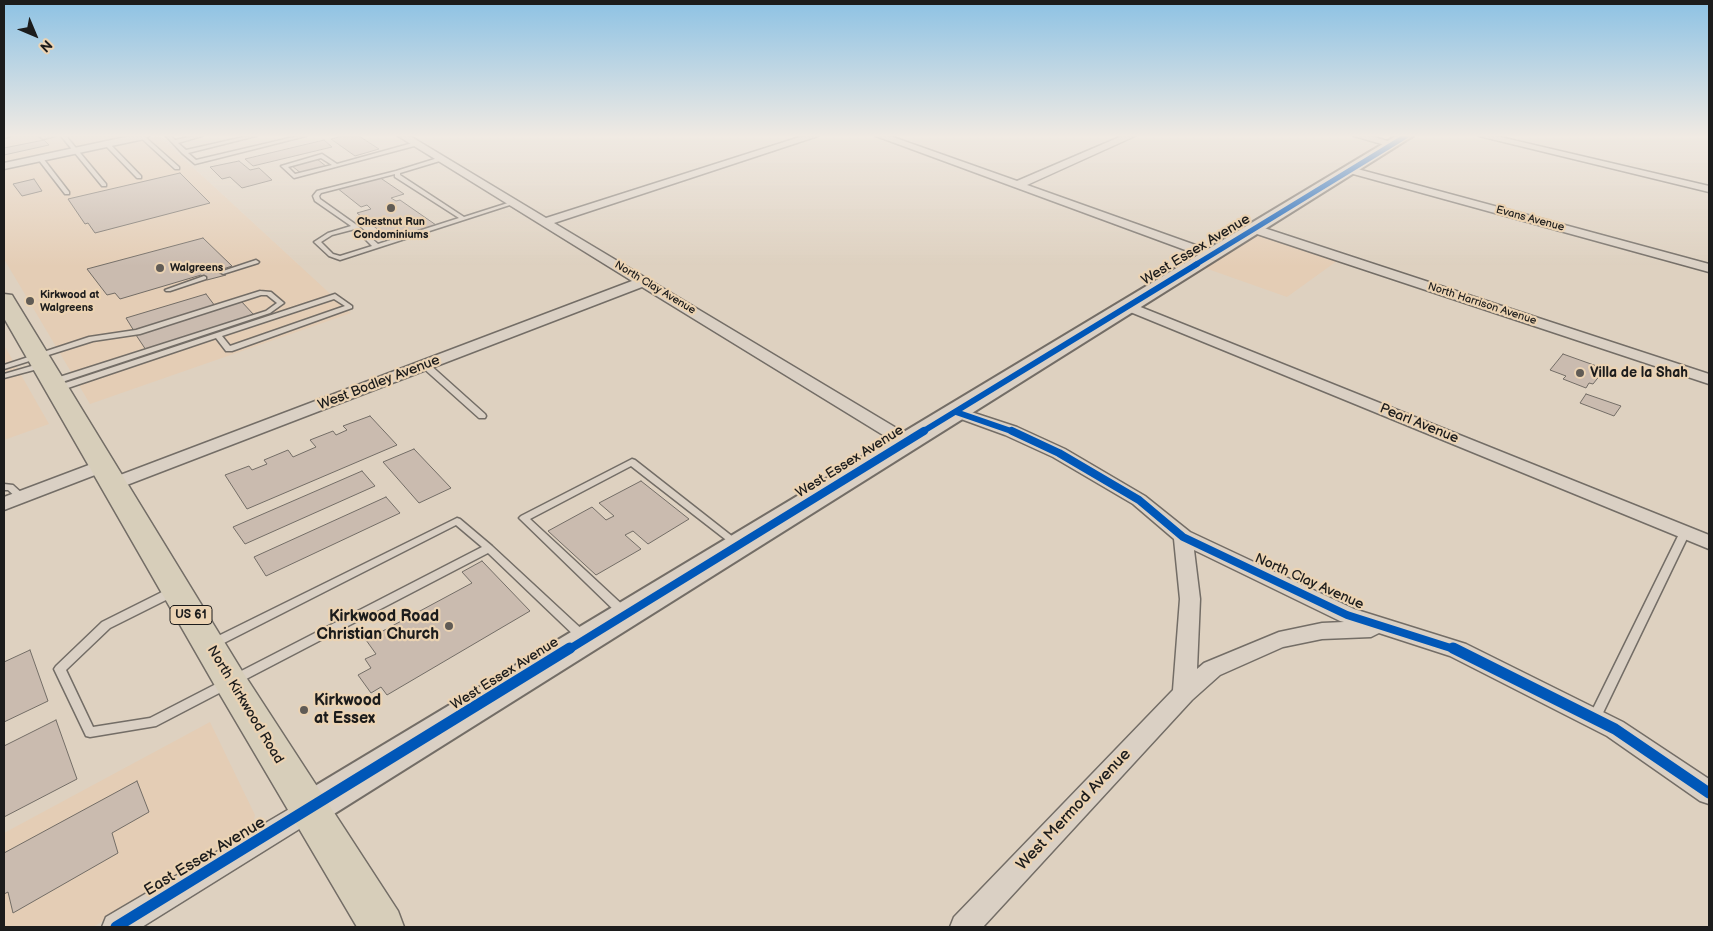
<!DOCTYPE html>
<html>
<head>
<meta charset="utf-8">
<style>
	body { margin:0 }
	#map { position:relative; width:1713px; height:931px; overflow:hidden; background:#ded1c0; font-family:"Balsamiq Sans",sans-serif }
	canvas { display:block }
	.frame { position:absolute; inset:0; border:5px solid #1c1c1c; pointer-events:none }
	.north { position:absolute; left:10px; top:10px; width:50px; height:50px; -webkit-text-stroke:4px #ebd3b3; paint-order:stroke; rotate:135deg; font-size:14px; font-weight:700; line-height:20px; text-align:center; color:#1c1c1c }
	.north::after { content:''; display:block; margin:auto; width:18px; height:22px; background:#1c1c1c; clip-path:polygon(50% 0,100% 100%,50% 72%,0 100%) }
</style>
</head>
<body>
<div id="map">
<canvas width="1713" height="931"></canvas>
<div class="frame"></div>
<div class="north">N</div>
</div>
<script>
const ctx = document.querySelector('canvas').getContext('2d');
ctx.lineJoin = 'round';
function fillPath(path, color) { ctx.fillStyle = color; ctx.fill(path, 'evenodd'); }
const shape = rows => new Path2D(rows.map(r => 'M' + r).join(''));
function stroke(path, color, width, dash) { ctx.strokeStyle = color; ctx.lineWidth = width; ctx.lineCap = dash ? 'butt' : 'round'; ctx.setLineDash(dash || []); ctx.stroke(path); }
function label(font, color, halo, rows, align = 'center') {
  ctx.font = font + ' "Balsamiq Sans",sans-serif'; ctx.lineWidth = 4.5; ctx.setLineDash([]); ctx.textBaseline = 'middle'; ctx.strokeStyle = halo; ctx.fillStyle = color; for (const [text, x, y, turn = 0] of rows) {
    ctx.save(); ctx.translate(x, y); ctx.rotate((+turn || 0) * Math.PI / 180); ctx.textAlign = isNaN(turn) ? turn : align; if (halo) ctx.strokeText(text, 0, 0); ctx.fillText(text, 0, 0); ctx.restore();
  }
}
fillPath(shape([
	[4,136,133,136,4,164],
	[159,136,351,313,90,404,4,259,4,170],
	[1255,236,1267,237,1337,261,1287,297,1205,268],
	[4,345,49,424,4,440],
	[210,722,255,815,253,825,238,840,93,927,4,927,4,833]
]), '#e4cdb5');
const building = shape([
	[343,136,359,136,379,149,355,156,331,139,343,136],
	[44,140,49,145,4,155,4,148,44,140],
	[324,140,332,147,253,166,245,159,324,140],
	[317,159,327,167,302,174,292,166,317,159],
	[239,161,250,170,259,168,272,180,242,188,230,177,222,179,210,167,239,161],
	[180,173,210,203,95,233,88,223,85,224,68,199,180,173],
	[379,177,404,194,391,198,396,201,400,200,436,225,390,239,357,213,371,209,367,205,361,207,337,188,379,177],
	[34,179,42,191,22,196,13,184,34,179],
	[203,238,232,266,220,270,226,275,207,280,201,275,120,299,115,293,107,295,87,269,203,238],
	[206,294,215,306,134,331,126,318,206,294],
	[241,301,254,315,146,350,136,335,241,301],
	[1563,354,1605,369,1593,384,1589,383,1586,388,1563,379,1566,376,1550,370,1563,354],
	[1586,394,1621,406,1614,416,1580,403,1586,394],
	[370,416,397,445,247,509,225,475,249,466,252,470,267,464,264,460,288,450,293,457,316,447,310,440,333,431,336,435,347,430,343,426,370,416],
	[414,449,451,488,419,503,383,462,414,449],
	[362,471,375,486,245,544,233,527,362,471],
	[641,481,689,519,648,544,633,531,625,535,641,549,596,575,548,531,592,507,606,520,614,516,599,503,641,481],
	[386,497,400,513,266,576,254,557,386,497],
	[482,561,530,611,387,695,381,687,371,693,358,675,371,668,365,659,376,654,366,640,472,583,462,572,482,561],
	[30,650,48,701,4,722,4,662,30,650],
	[56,720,77,779,4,817,4,746,56,720],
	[137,781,149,812,112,833,118,853,13,913,8,892,4,894,4,853,137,781]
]);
fillPath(building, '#cabbaf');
stroke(building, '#736d66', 1);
const lane = shape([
	[4,136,10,136,4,138,4,136],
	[39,136,55,136,43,139,39,136],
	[61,136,66,136,106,184,106,186,102,186,61,136],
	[139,136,144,136,179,167,179,169,175,169,139,136],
	[166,136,171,136,175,140,194,136,202,136,178,143,186,150,248,136,256,136,188,153,196,160,298,136,306,136,195,164,182,153,166,136],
	[416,142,419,144,418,145,294,178,281,166,322,154,337,164,416,142],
	[321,158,332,165,295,174,288,167,321,158],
	[105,143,109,143,141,176,141,178,137,178,105,145,105,143],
	[38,157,42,157,69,192,69,194,65,194,38,159,38,157],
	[441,157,444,159,443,160,400,173,400,175,464,217,511,202,516,203,340,260,329,256,314,242,328,233,351,226,315,201,313,196,317,191,396,171,441,157],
	[395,174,395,177,459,218,378,244,358,226,320,199,319,196,321,193,395,174],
	[355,229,372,246,340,256,333,254,321,242,332,235,355,229],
	[256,260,259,262,258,263,223,274,220,272,256,260],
	[204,276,206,277,206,279,170,291,166,291,165,290,204,276],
	[260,291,271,292,284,303,270,313,56,384,53,384,49,382,50,380,266,311,277,303,267,295,261,295,140,334,93,341,4,369,4,365,89,337,136,330,260,291],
	[335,294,352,306,352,308,232,351,226,351,216,338,59,391,56,391,52,389,53,387,335,294],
	[334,299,345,306,230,346,222,336,334,299],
	[42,363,45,363,46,365,45,367,4,378,4,374,42,363],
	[422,363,428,363,485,414,486,416,485,418,479,418,422,367,421,365,422,363],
	[632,459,635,460,742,544,740,546,734,546,631,466,530,519,627,609,628,612,627,615,623,616,619,615,519,518,521,516,632,459],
	[4,484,13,485,24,495,26,497,24,499,18,499,8,490,4,490,4,484],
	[457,518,460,519,492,546,587,634,588,637,587,640,583,641,579,640,488,553,156,726,90,737,86,736,54,669,56,666,102,622,170,588,174,587,178,588,179,591,178,594,110,628,66,670,93,727,150,718,482,547,456,525,216,647,212,648,208,647,207,644,208,641,457,518],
	[1685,529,1688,530,1690,532,1600,719,1598,722,1594,724,1590,722,1588,719,1680,532,1682,530,1685,529]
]);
const street = shape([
	[130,136,149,136,144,139,4,169,4,163,130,136],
	[398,136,410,136,546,218,803,136,818,136,554,223,913,438,915,442,913,446,901,446,642,287,119,488,107,488,104,484,107,480,632,281,398,136],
	[876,136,890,136,1017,181,1122,136,1135,136,1027,185,1215,252,1217,255,1215,258,1207,258,876,136],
	[1354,136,1371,136,1397,144,1392,147,1354,136],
	[1479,136,1496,136,1709,186,1709,192,1479,136],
	[1350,167,1709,264,1709,272,1346,172,1345,170,1350,167],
	[1255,225,1709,374,1709,384,1251,232,1249,229,1251,226,1255,225],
	[1128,302,1709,535,1709,549,1123,309,1121,306,1128,302],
	[956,407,1017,427,1065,449,1145,496,1190,532,1354,609,1466,644,1623,722,1709,779,1709,804,1700,801,1607,736,1450,656,1379,633,1371,637,1322,639,1283,647,1220,675,1192,700,983,927,950,927,954,917,1173,690,1180,599,1174,539,1133,504,1053,457,1005,435,950,415,948,412,956,407],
	[1194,550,1340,621,1344,622,1322,623,1279,632,1204,663,1197,669,1200,599,1194,550],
	[102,460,108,462,111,466,108,470,4,510,4,497,102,460],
	[308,798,317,802,321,810,317,818,142,927,102,927,106,917,308,798]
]);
const secondary = shape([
	[1396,136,1413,136,321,822,308,827,295,822,290,810,295,798,1396,136]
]);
const primary = shape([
	[4,294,12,295,15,300,242,671,398,911,404,927,357,927,218,691,4,318,4,294]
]);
stroke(lane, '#736d66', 3);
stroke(street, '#736d66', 3);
stroke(secondary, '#736d66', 4);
stroke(primary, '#736d66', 3);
fillPath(lane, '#dad0c4');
fillPath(street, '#dad0c4');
fillPath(secondary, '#dad0c4');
fillPath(primary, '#d7ceba');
stroke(shape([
	[1195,265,1406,136]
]), '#0057b8', 5);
stroke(shape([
	[956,412,1014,432],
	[922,432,1197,264]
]), '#0057b8', 6);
stroke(shape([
	[1012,431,1059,453,1139,500,1183,537,1347,615,1457,650],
	[568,650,924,431]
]), '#0057b8', 8);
stroke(shape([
	[1453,648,1615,729,1709,793],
	[116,927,570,648]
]), '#0057b8', 11);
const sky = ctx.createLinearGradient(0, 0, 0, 266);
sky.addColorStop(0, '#8dc2e4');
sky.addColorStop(0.51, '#f0eae3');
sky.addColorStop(1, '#f0eae300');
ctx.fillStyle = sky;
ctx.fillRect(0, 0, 1713, 266);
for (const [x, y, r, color] of [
	[391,208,5,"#605b55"],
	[160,268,5,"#605b55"],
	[30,301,5,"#605b55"],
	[1580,373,5,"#605b55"],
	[449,626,5,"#605b55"],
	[304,710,5,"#605b55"]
]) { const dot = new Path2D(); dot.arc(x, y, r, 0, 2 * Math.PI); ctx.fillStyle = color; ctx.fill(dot); stroke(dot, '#ebd3b3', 2); }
label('11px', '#1c1c1c', '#ebd3b3', [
	["Evans Avenue",1530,219,15],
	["North Clay Avenue",655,288,31],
	["North Harrison Avenue",1482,304,18]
]);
label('bold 11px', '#1c1c1c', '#ebd3b3', [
	["Chestnut Run",391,222,"center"],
	["Condominiums",391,235,"center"],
	["Walgreens",170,268],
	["Kirkwood at",40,295],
	["Walgreens",40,308]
], 'left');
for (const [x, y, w] of [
	[191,615,42]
]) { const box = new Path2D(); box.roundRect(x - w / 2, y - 9.5, w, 19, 4); ctx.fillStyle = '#ebd3b3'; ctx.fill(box); stroke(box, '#1c1c1c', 1); }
label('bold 12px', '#1c1c1c', null, [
	["US 61",191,615]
]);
label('14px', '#1c1c1c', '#ebd3b3', [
	["West Essex Avenue",1196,250,-31],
	["West Bodley Avenue",379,383,-21],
	["Pearl Avenue",1419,424,22],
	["West Essex Avenue",850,462,-32],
	["North Clay Avenue",1309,582,24],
	["West Essex Avenue",505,674,-32],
	["North Kirkwood Road",245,705,59]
]);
label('bold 14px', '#1c1c1c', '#ebd3b3', [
	["Villa de la Shah",1590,373]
], 'left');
label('bold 16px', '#1c1c1c', '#ebd3b3', [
	["Kirkwood Road",439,617],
	["Christian Church",439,635],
	["Kirkwood",314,701,"left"],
	["at Essex",314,719,"left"]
], 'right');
label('16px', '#1c1c1c', '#ebd3b3', [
	["West Mermod Avenue",1074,810,-47],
	["East Essex Avenue",205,857,-31]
]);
</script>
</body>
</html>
